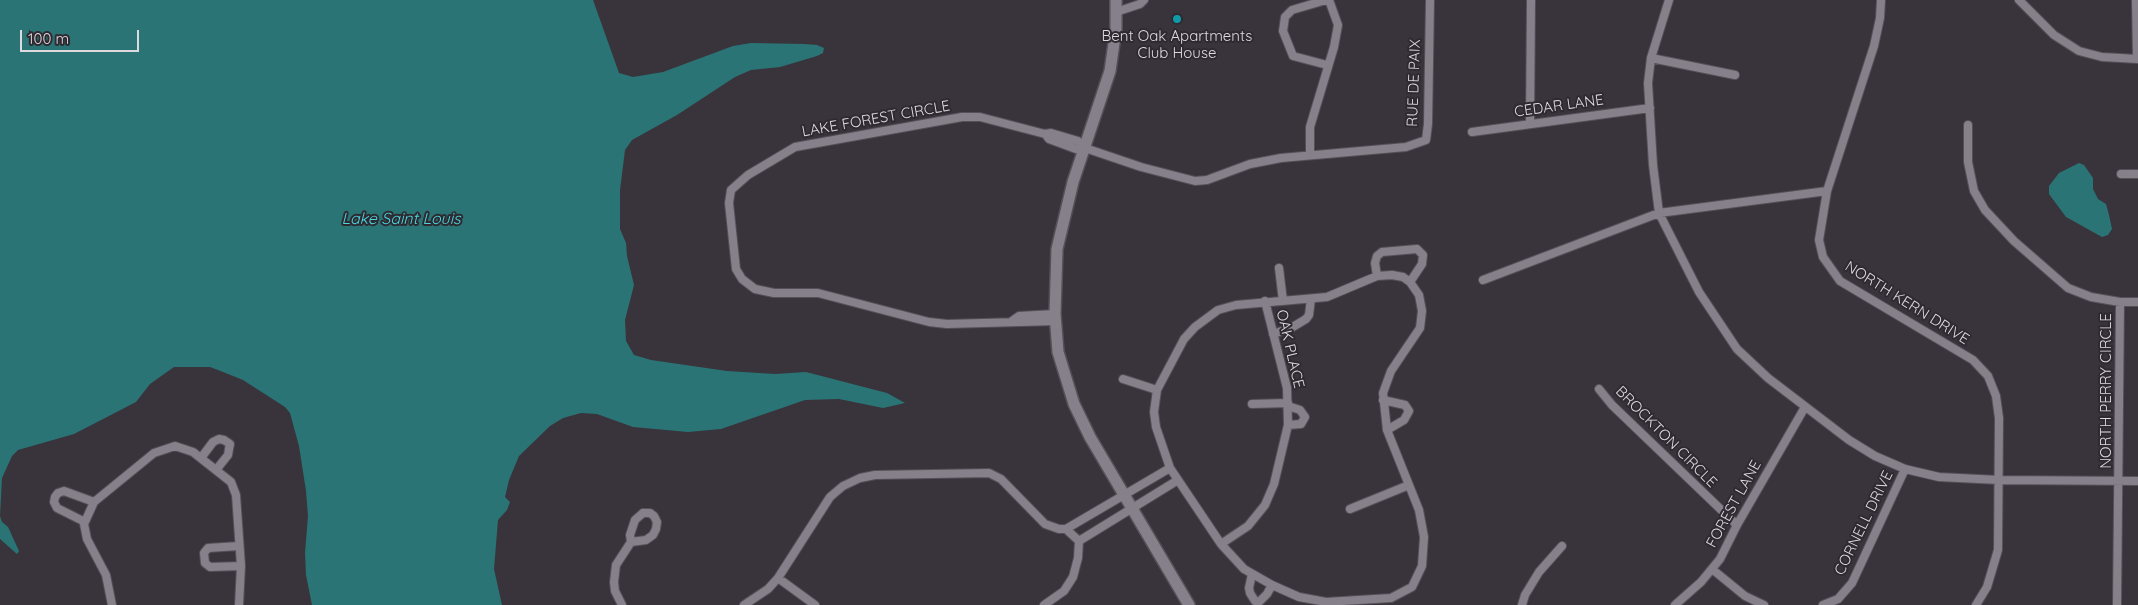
<!DOCTYPE html>
<html>
<head>
<meta charset="utf-8">
<style>
	body { margin:0 }
	#map { position:relative; width:2138px; height:605px; overflow:hidden; background:#39343c; font-family:Quicksand,sans-serif }
	canvas { display:block }
	.scale { position:absolute; left:20px; top:30px; width:119px; height:22px; box-sizing:border-box; border:2px solid #dddadf; border-top:0; padding-left:6px; font-size:15px; line-height:18px; white-space:nowrap; color:#dddadf; -webkit-text-stroke:4px #2f2a32; paint-order:stroke }
</style>
</head>
<body>
<div id="map">
<canvas width="2138" height="605"></canvas>
<div class="scale">100 m</div>
</div>
<script>
const ctx = document.querySelector('canvas').getContext('2d');
ctx.lineJoin = 'round';
function fillPath(path, color) { ctx.fillStyle = color; ctx.fill(path, 'evenodd'); }
const shape = rows => new Path2D(rows.map(r => 'M' + r).join(''));
function stroke(path, color, width, dash) { ctx.strokeStyle = color; ctx.lineWidth = width; ctx.lineCap = dash ? 'butt' : 'round'; ctx.setLineDash(dash || []); ctx.stroke(path); }
function label(font, color, halo, rows, align = 'center') {
  ctx.font = font + ' Quicksand,sans-serif'; ctx.lineWidth = 4; ctx.setLineDash([]); ctx.textBaseline = 'middle'; ctx.strokeStyle = halo; ctx.fillStyle = color; for (const [text, x, y, turn = 0] of rows) {
    ctx.save(); ctx.translate(x, y); ctx.rotate((+turn || 0) * Math.PI / 180); ctx.textAlign = isNaN(turn) ? turn : align; if (halo) ctx.strokeText(text, 0, 0); ctx.fillText(text, 0, 0); ctx.restore();
  }
}
fillPath(shape([
	[0,0,593,0,619,73,633,77,663,72,733,46,751,43,804,44,817,45,824,48,823,53,817,56,780,67,751,70,735,77,677,115,632,140,625,150,620,190,620,229,626,243,627,256,634,285,625,320,626,341,634,355,651,360,727,371,775,374,806,372,887,393,905,403,883,408,839,399,805,400,721,429,688,432,633,427,597,414,581,413,563,418,550,426,519,456,509,480,505,497,510,502,507,510,498,520,494,569,502,605,312,605,306,575,305,553,308,516,306,491,299,446,290,413,285,407,243,380,218,370,210,367,174,367,150,384,136,402,74,434,18,450,12,456,2,478,0,516,2,522,8,527,19,551,17,554,0,539],
	[2079,163,2084,165,2093,178,2093,189,2098,199,2106,204,2109,215,2112,229,2108,235,2102,237,2066,217,2049,194,2049,186,2059,173]
]), '#2a7476');
const street = shape([
	[1326,0,1292,10,1285,17,1283,31,1293,56,1327,65],
	[1669,0,1651,58,1648,83,1653,165,1659,213,1699,292,1737,349,1768,378,1849,440,1875,456,1905,469,1939,477,1999,480,2138,481],
	[1881,0,1880,18,1874,46,1827,191,1819,240,1823,257,1840,281,1973,360,1988,376,1996,396,1999,418,1998,550,1987,587,1976,605],
	[2019,0,2054,35,2079,51,2102,57,2138,59],
	[2136,0,2137,59],
	[1116,12,1140,4,1144,0],
	[1651,58,1735,75],
	[1530,124,1531,0],
	[1968,125,1968,162,1974,191,1985,210,2014,241,2068,288,2091,297,2120,302,2138,302],
	[1472,132,1650,108],
	[1045,134,1049,139,1076,149,1085,148,1141,167,1195,181,1207,180,1250,164,1281,158,1406,147,1426,140,1428,124,1430,0],
	[1310,154,1310,127,1334,47,1338,25,1329,0],
	[2121,174,2138,174],
	[1279,268,1283,301],
	[1377,276,1375,263,1377,256,1382,252,1417,249,1423,255,1422,264,1410,282,1419,295,1422,311,1420,328,1391,371,1383,393,1387,430,1419,510,1424,537,1422,566,1412,587,1391,598,1326,602,1299,597,1272,585,1244,569,1221,544,1170,468,1156,427,1154,412,1157,390,1184,339,1195,327,1218,310,1236,305,1327,297,1377,276,1392,275,1403,277,1410,282],
	[1483,280,1659,213,1827,191],
	[1012,321,1019,316,1055,314],
	[1056,321,947,324,929,322,818,293,774,293,755,289,742,279,736,269,729,203,731,190,748,175,795,147,962,117,980,117,1045,134,1051,133,1078,141,1085,148],
	[1273,334,1291,328,1306,319,1309,315,1311,299],
	[1123,379,1157,390],
	[1599,389,1612,405,1737,525],
	[1383,400,1405,405,1409,411,1404,420,1387,430],
	[1252,404,1288,403],
	[1288,406,1300,410,1305,417,1301,424,1288,425],
	[201,458,213,442,219,439,224,440,230,444,229,449,228,455,216,470],
	[1350,509,1409,485],
	[643,513,650,513,654,516,657,522,656,529,653,535,646,540,631,542,630,535,635,520,643,513],
	[85,522,57,508,54,502,55,497,58,493,64,491,94,502],
	[1079,541,1178,480],
	[1221,544,1248,526,1265,505,1274,484,1288,425,1287,388,1265,301],
	[239,546,208,548,204,553,205,563,210,567,241,566],
	[1712,569,1745,596,1764,605],
	[1252,574,1249,588,1250,593,1255,601,1259,602,1267,594,1272,585],
	[778,578,815,605],
	[112,605,106,575,87,539,84,524,94,502,154,453,175,446,193,452,231,482,236,495,241,566,239,605],
	[622,605,615,591,614,582,616,565,631,542],
	[744,605,768,589,778,578,830,497,843,486,860,478,875,475,989,473,1001,479,1045,524,1059,529,1066,529,1170,468],
	[1044,605,1064,591,1073,577,1078,558,1079,541,1066,529],
	[1522,605,1525,595,1539,572,1562,546],
	[1675,605,1701,582,1720,559,1737,525,1805,407],
	[1823,605,1838,599,1852,583,1905,469],
	[2117,605,2120,302]
]);
const secondary = shape([
	[1116,0,1116,29,1110,71,1073,182,1057,249,1055,314,1058,352,1074,404,1090,437,1189,605]
]);
stroke(street, '#555058', 10);
stroke(secondary, '#555058', 14);
stroke(street, '#86808a', 8);
stroke(secondary, '#86808a', 11);
for (const [x, y, r, color] of [
	[1177,19,5,"#0f9aa8"]
]) { const dot = new Path2D(); dot.arc(x, y, r, 0, 2 * Math.PI); ctx.fillStyle = color; ctx.fill(dot); stroke(dot, '#2f2a32', 2); }
label('15px', '#dddadf', '#2f2a32', [
	["Bent Oak Apartments",1177,36],
	["Club House",1177,53]
]);
label('15px', '#dddadf', '#2f2a32', [
	["RUE DE PAIX",1414,83,-88],
	["CEDAR LANE",1559,106,-8],
	["LAKE FOREST CIRCLE",876,119,-10],
	["NORTH KERN DRIVE",1907,303,32],
	["OAK PLACE",1290,349,77],
	["NORTH PERRY CIRCLE",2106,391,-90],
	["BROCKTON CIRCLE",1666,437,45],
	["FOREST LANE",1734,504,-61],
	["CORNELL DRIVE",1864,523,-64]
]);
label('italic 16px', '#49d8dd', '#2f2a32', [
	["Lake Saint Louis",401,219]
]);
</script>
</body>
</html>
